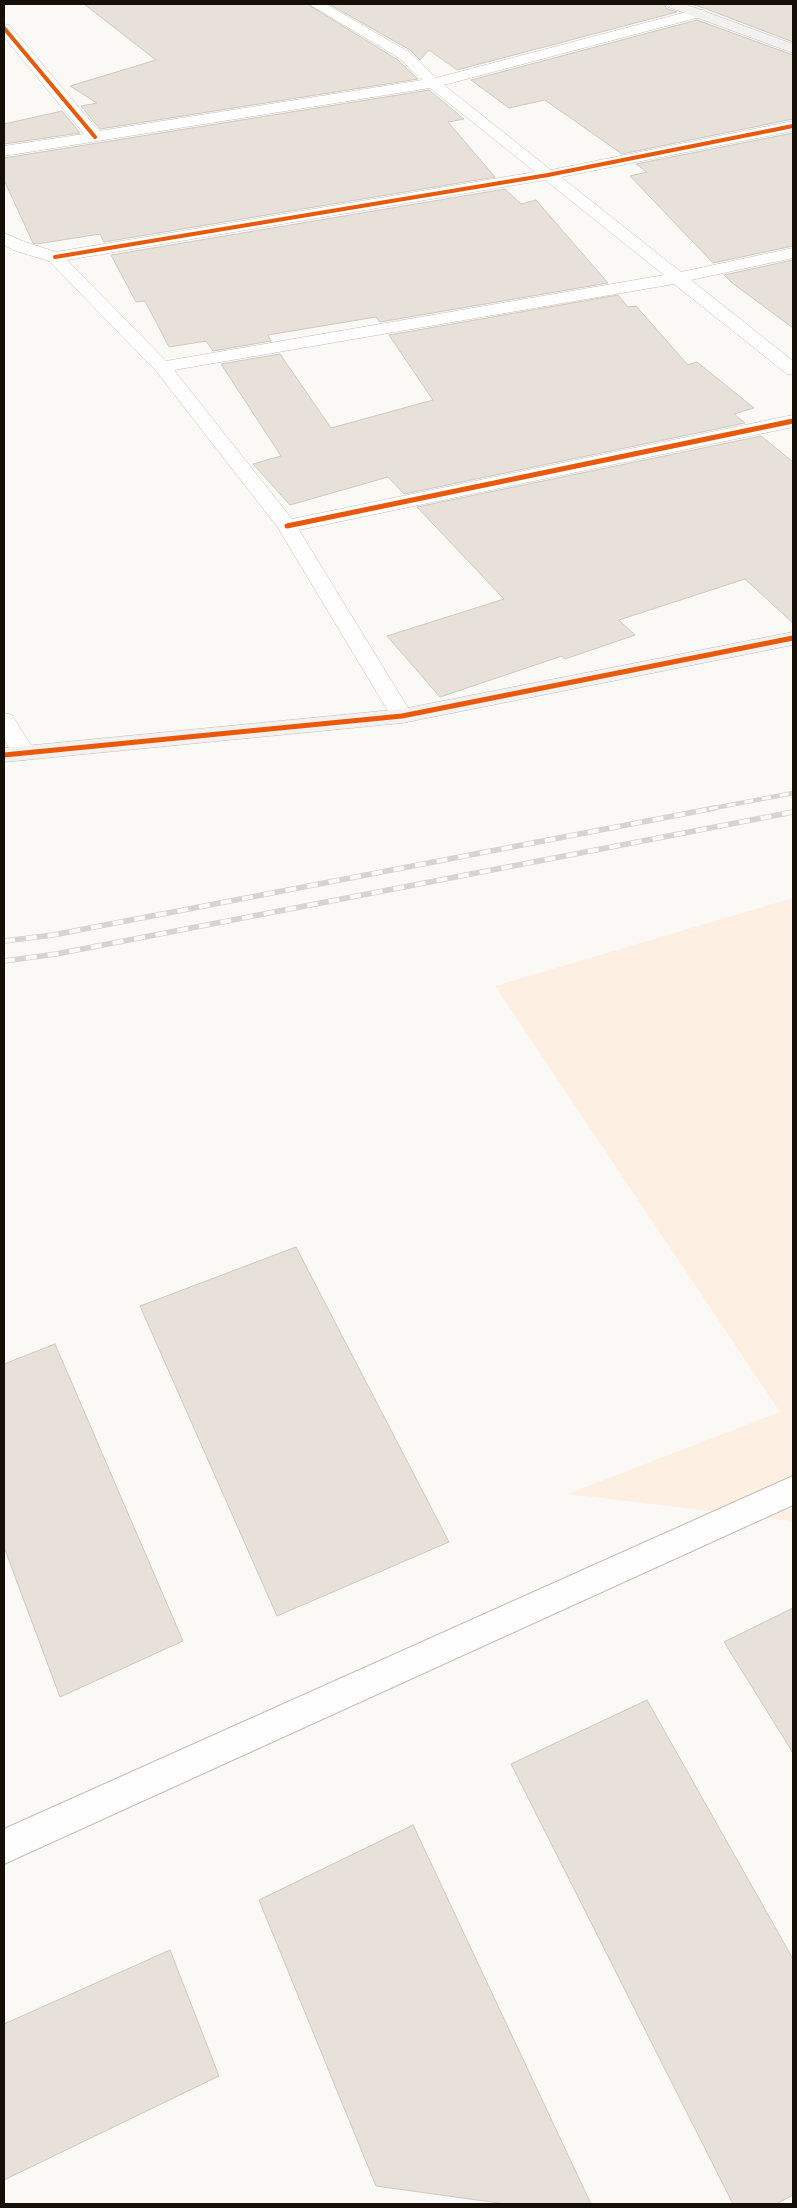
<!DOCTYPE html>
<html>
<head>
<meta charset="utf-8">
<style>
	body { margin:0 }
	#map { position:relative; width:797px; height:2208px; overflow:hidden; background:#fbf9f6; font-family:Cabin,sans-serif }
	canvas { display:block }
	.frame { position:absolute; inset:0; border:5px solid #150f07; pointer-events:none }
</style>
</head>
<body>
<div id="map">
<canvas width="797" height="2208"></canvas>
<div class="frame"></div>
</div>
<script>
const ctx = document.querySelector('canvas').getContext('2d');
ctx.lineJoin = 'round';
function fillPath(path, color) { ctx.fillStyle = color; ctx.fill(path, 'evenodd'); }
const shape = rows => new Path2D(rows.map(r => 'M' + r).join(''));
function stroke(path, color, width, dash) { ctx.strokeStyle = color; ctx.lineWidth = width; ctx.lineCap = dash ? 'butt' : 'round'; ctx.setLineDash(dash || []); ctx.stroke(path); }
fillPath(shape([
	[793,898,793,1521,567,1494,780,1412,495,986]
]), '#fdf0e2');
const building = shape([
	[84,4,307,4,398,60,418,79,100,129,81,106,97,103,70,86,156,60,84,4],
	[329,4,664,4,667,9,677,12,457,70,429,50,420,60,410,50,329,4],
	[690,4,793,4,793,42,704,8,690,4],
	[697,20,793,55,793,119,622,154,545,100,509,108,471,80,697,20],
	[429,90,464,119,448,122,495,177,104,242,100,234,37,244,33,243,4,180,4,158,429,90],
	[62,111,80,133,4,144,4,124,62,111],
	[793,133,793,246,713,263,630,176,647,172,636,164,793,133],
	[505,189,521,204,536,200,608,283,380,322,376,317,268,335,271,341,213,351,206,341,169,347,145,301,136,302,111,255,505,189],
	[793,260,793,328,731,282,724,275,793,260],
	[618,295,628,307,636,306,688,365,697,362,754,408,734,414,745,423,404,494,388,477,290,505,253,464,281,456,221,364,280,354,331,428,433,400,389,335,618,295],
	[761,436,793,462,793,623,745,579,619,620,635,635,565,659,562,656,440,697,387,636,504,599,417,507,761,436],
	[296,1247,449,1542,277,1616,140,1306,296,1247],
	[55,1344,183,1641,60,1697,4,1547,4,1364,55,1344],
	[793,1608,793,1753,724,1642,793,1608],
	[647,1700,793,1959,793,2195,776,2204,733,2204,511,1764,647,1700],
	[413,1825,591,2204,506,2204,376,2186,259,1900,413,1825],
	[170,1950,219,2076,4,2180,4,2024,170,1950]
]);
fillPath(building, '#e7e1d9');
stroke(building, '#cdc8c2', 1);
const lane = shape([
	[793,1476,793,1505,4,1864,4,1829,793,1476]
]);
const street = shape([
	[309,4,326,4,409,52,436,78,694,10,704,10,706,13,704,16,444,85,551,170,793,121,793,131,561,177,681,272,793,248,793,258,691,280,793,361,793,375,787,374,674,284,174,370,292,519,793,415,793,427,299,530,413,716,410,721,402,723,394,721,391,716,278,528,156,371,49,261,13,250,4,245,4,233,25,242,56,252,535,172,430,88,4,156,4,146,84,134,4,37,4,24,9,25,99,131,422,80,399,58,309,4],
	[545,180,664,275,166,361,67,260,545,180],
	[4,713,12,715,15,720,36,753,32,758,24,760,16,758,12,753,4,739,4,713]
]);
const secondary = shape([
	[666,4,685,4,793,44,793,53,668,7,666,4],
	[793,632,793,645,402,723,4,762,4,748,402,709,793,632]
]);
stroke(lane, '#c2beb8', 2);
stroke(street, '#c2beb8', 1);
stroke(secondary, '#c2beb8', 1);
fillPath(lane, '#fefefe');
fillPath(street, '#fefefe');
fillPath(secondary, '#f3f1ef');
const railFar1 = shape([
	[709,809,793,793]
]);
const rail = shape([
	[4,941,53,935,715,808],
	[4,961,56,954,793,812]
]);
stroke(railFar1, '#d5d4d2', 4.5);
stroke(rail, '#d5d4d2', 5.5);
stroke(railFar1, '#fdf9f4', 3, [9]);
stroke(rail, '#fdf9f4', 4, [11]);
stroke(shape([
	[4,28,95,137],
	[55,257,548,175,793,126]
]), '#e8590c', 4);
stroke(shape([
	[287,526,793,421],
	[4,755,402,716,793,638]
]), '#e8590c', 5);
</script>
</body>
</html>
